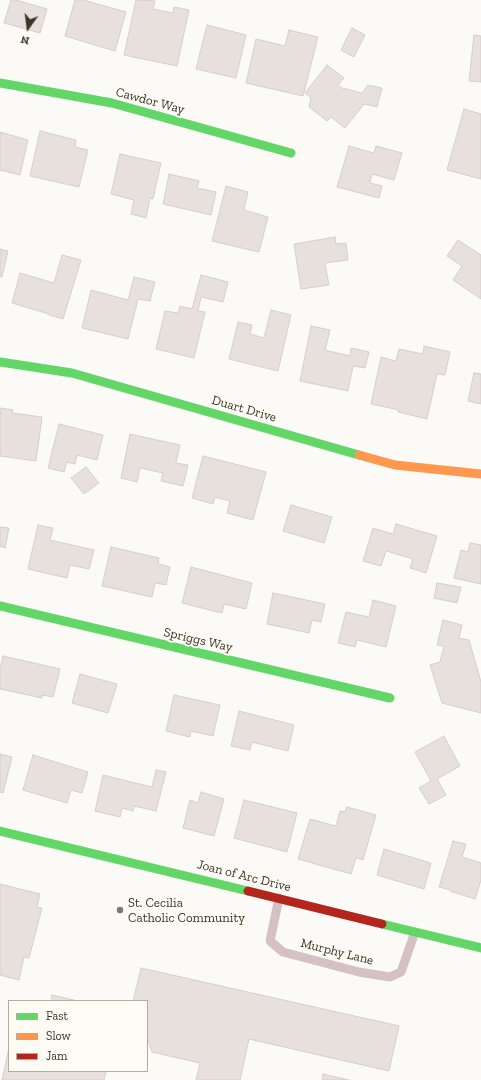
<!DOCTYPE html>
<html>
<head>
<meta charset="utf-8">
<style>
	body { margin:0 }
	#map { position:relative; width:481px; height:1080px; overflow:hidden; background:#fbfaf6; font-family:"Zilla Slab",serif }
	canvas { display:block }
	.legend { position:absolute; left:8px; top:1000px; width:140px; height:72px; box-sizing:border-box; background:#fdfbf4; border:1px solid #afaca2; margin:0; padding:5px 7px; list-style:none; font-size:12px; color:#393527 }
	.legend li { display:flex; align-items:center; gap:8px; height:20px }
	.legend b { width:20px; border:1px solid #afaca2 }
	.north { position:absolute; left:8px; top:8px; width:40px; height:40px; -webkit-text-stroke:3px #fdfbf4; paint-order:stroke; rotate:194deg; font-size:11px; font-weight:700; line-height:16px; text-align:center; color:#393527 }
	.north::after { content:''; display:block; margin:auto; width:14px; height:18px; background:#393527; clip-path:polygon(50% 0,100% 100%,50% 72%,0 100%) }
</style>
</head>
<body>
<div id="map">
<canvas width="481" height="1080"></canvas>
<ul class="legend">
<li><b style="height:5px;background:#63d668"></b>Fast</li>
<li><b style="height:5px;background:#ff974d"></b>Slow</li>
<li><b style="height:5px;background:#b3261e"></b>Jam</li>
</ul>
<div class="north">N</div>
</div>
<script>
const ctx = document.querySelector('canvas').getContext('2d');
ctx.lineJoin = 'round';
function fillPath(path, color) { ctx.fillStyle = color; ctx.fill(path, 'evenodd'); }
const shape = rows => new Path2D(rows.map(r => 'M' + r).join(''));
function stroke(path, color, width, dash) { ctx.strokeStyle = color; ctx.lineWidth = width; ctx.lineCap = dash ? 'butt' : 'round'; ctx.setLineDash(dash || []); ctx.stroke(path); }
function label(font, color, halo, rows, align = 'center') {
  ctx.font = font + ' "Zilla Slab",serif'; ctx.lineWidth = 4; ctx.setLineDash([]); ctx.textBaseline = 'middle'; ctx.strokeStyle = halo; ctx.fillStyle = color; for (const [text, x, y, turn = 0] of rows) {
    ctx.save(); ctx.translate(x, y); ctx.rotate((+turn || 0) * Math.PI / 180); ctx.textAlign = isNaN(turn) ? turn : align; if (halo) ctx.strokeText(text, 0, 0); ctx.fillText(text, 0, 0); ctx.restore();
  }
}
const building = shape([
	[11,0,16,0,47,9,40,33,4,23,11,0],
	[75,0,83,0,126,12,115,51,65,36,75,0],
	[136,0,155,1,153,9,173,13,174,7,189,10,177,66,124,55,136,0],
	[207,25,246,35,236,78,196,69,207,25],
	[352,28,365,35,354,57,341,50,352,28],
	[289,30,318,37,303,96,246,83,256,39,285,46,289,30],
	[474,35,481,36,481,82,469,81,474,35],
	[327,65,344,78,338,85,342,88,362,93,368,85,382,88,377,107,364,104,345,128,331,117,327,121,309,107,311,98,305,93,327,65],
	[464,109,481,114,481,179,447,170,464,109],
	[40,131,76,140,75,147,88,150,79,187,30,176,40,131],
	[0,132,28,140,20,175,0,170,0,132],
	[349,146,374,153,376,146,402,153,394,180,372,174,370,183,382,186,379,198,337,187,349,146],
	[120,154,161,163,153,199,150,198,146,218,131,214,134,200,111,194,120,154],
	[169,174,199,181,197,188,216,192,211,215,163,204,169,174],
	[226,186,248,192,244,210,268,217,259,252,212,241,226,186],
	[335,237,336,244,346,243,348,260,325,263,329,285,301,289,294,244,335,237],
	[458,240,481,255,481,299,453,280,462,266,447,256,458,240],
	[0,249,8,251,2,277,0,277,0,249],
	[62,255,81,260,63,319,49,315,49,314,12,303,20,273,54,283,62,255],
	[201,275,228,282,223,302,201,297,198,311,205,312,194,358,156,349,165,311,178,313,180,306,192,309,201,275],
	[134,277,155,282,150,301,138,299,128,339,82,328,91,290,128,300,134,277],
	[271,310,291,315,278,371,229,359,238,322,252,325,250,334,264,338,271,310],
	[311,326,330,330,325,350,350,356,351,348,369,352,365,368,353,366,348,391,300,381,311,326],
	[424,346,450,352,445,375,437,374,427,419,398,412,399,410,371,404,381,357,396,361,399,349,423,354,424,346],
	[474,373,481,374,481,404,468,401,474,373],
	[0,408,13,410,12,413,42,417,36,461,0,456,0,408],
	[59,424,103,435,97,460,77,455,75,464,67,462,64,472,48,468,59,424],
	[130,434,180,445,176,463,188,465,183,486,161,481,163,473,140,468,137,482,121,478,130,434],
	[203,456,266,472,253,520,227,513,230,501,215,497,213,504,192,498,203,456],
	[86,467,99,483,84,494,71,478,86,467],
	[291,505,332,517,324,543,283,531,291,505],
	[396,524,437,536,426,573,410,568,413,559,386,551,381,566,363,561,373,528,393,534,396,524],
	[38,525,53,528,50,540,94,550,89,569,70,565,67,578,28,569,38,525],
	[0,527,9,528,5,548,0,546,0,527],
	[470,543,481,545,481,584,454,578,461,550,468,552,470,543],
	[111,547,159,558,158,564,170,567,166,585,155,583,152,597,102,586,111,547],
	[191,567,252,583,246,609,224,604,222,613,182,603,191,567],
	[437,583,461,587,457,603,434,598,437,583],
	[273,593,325,604,321,622,312,620,309,633,267,624,273,593],
	[373,600,396,606,386,647,357,640,355,647,338,643,346,612,369,617,373,600],
	[443,620,462,625,459,638,469,640,481,682,481,713,442,703,430,665,440,662,444,646,437,645,443,620],
	[3,656,60,669,53,697,42,695,42,698,0,689,0,669,3,656],
	[80,674,117,684,108,713,72,703,80,674],
	[174,695,220,705,213,736,191,731,190,737,166,731,174,695],
	[239,711,294,725,288,751,252,742,250,750,231,746,239,711],
	[444,736,460,766,437,779,446,795,429,804,419,788,431,781,415,752,444,736],
	[0,754,12,757,3,793,0,792,0,754],
	[33,755,88,772,82,793,71,790,67,803,23,790,33,755],
	[156,770,166,772,156,811,134,806,133,811,122,808,120,817,95,811,103,775,152,787,156,770],
	[201,792,224,799,214,836,183,828,190,800,198,803,201,792],
	[244,800,297,813,287,852,234,838,244,800],
	[347,807,376,815,363,860,356,858,351,874,298,859,310,819,336,826,340,811,345,812,347,807],
	[453,841,466,844,462,857,481,863,481,880,475,899,450,891,450,890,439,887,453,841],
	[384,849,431,863,424,889,377,875,384,849],
	[0,884,40,894,37,907,42,908,29,958,24,957,19,980,0,975,0,884],
	[141,968,399,1026,389,1071,249,1039,240,1080,196,1080,200,1063,152,1052,147,1038,147,1001,133,1001,141,968],
	[52,995,78,1001,51,1001,52,995],
	[9,1048,9,1071,106,1071,104,1080,2,1080,9,1048],
	[323,1074,349,1080,322,1080,323,1074]
]);
fillPath(building, '#e8e0dc');
stroke(building, '#d6cecc', 1);
stroke(shape([
	[279,898,270,941,283,952,359,972,390,977,401,972,415,932]
]), '#d5c1c4', 9);
stroke(shape([
	[0,83,112,103,291,153],
	[0,362,72,373,359,455],
	[0,606,390,698],
	[0,831,248,891],
	[382,924,481,948]
]), '#63d668', 9);
stroke(shape([
	[359,455,395,465,481,474]
]), '#ff974d', 9);
stroke(shape([
	[248,891,382,924]
]), '#b3261e', 9);
for (const [x, y, r, color] of [
	[120,910,4,"#7d7a6f"]
]) { const dot = new Path2D(); dot.arc(x, y, r, 0, 2 * Math.PI); ctx.fillStyle = color; ctx.fill(dot); stroke(dot, '#fdfbf4', 1.5); }
label('13px', '#393527', '#fdfbf4', [
	["Cawdor Way",150,101,15],
	["Duart Drive",244,409,16],
	["Spriggs Way",198,640,13],
	["Joan of Arc Drive",244,876,14],
	["Murphy Lane",337,952,14]
]);
label('13px', '#393527', '#fdfbf4', [
	["St. Cecilia",128,903],
	["Catholic Community",128,918]
], 'left');
</script>
</body>
</html>
